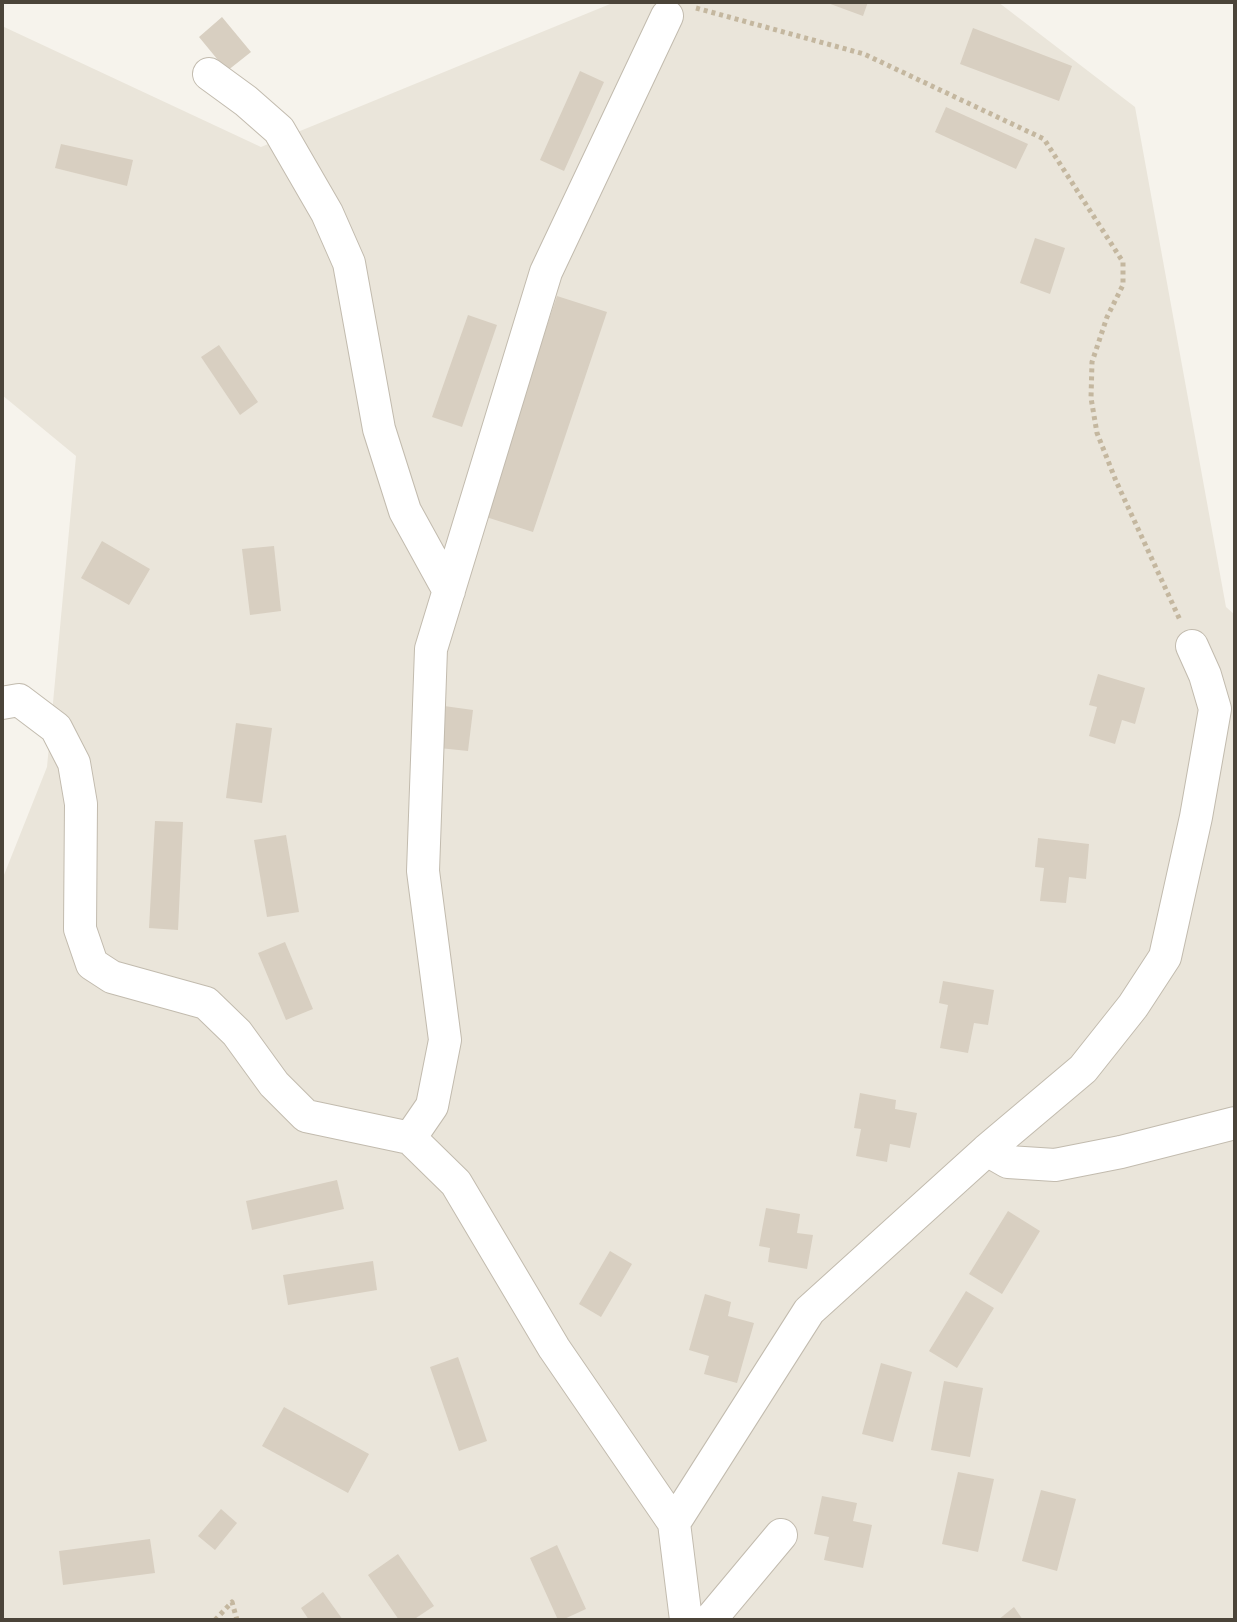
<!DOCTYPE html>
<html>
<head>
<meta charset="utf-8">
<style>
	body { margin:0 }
	#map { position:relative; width:1237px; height:1622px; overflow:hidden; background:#f6f3ec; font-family:"PT Sans Narrow",sans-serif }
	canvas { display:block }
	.frame { position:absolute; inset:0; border:4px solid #4b4439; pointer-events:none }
</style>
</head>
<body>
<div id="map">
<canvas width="1237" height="1622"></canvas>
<div class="frame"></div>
</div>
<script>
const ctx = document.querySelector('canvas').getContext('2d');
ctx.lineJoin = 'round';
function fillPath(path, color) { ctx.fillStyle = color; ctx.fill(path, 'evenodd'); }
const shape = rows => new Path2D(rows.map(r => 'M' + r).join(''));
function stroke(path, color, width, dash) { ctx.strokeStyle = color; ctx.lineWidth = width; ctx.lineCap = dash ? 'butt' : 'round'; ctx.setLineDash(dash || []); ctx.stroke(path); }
fillPath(shape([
	[615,2,998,2,1135,107,1226,607,1235,615,1235,1620,2,1620,2,880,47,767,76,456,2,395,2,26,261,147]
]), '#eae5da');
fillPath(shape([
	[825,2,868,2,863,16],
	[222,17,251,52,227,71,199,37],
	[973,28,1072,66,1059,101,960,64],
	[580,71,604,82,564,171,540,160],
	[946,107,1028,144,1016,169,935,132],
	[61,144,133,160,127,186,55,168],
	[1035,238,1065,248,1050,294,1020,283],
	[557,296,607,312,533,532,483,516],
	[468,315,497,325,462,427,432,417],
	[219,345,258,402,240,415,201,357],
	[102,541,150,569,129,605,81,578],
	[274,546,281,611,250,615,242,549],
	[1098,674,1145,688,1135,724,1122,720,1115,744,1089,736,1097,707,1089,705],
	[444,706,473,710,468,751,439,748],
	[236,723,272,728,262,803,226,798],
	[155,821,183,822,178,930,149,928],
	[286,835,299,912,267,917,254,840],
	[1038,838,1089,844,1086,879,1069,877,1066,903,1040,901,1044,868,1035,867],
	[285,942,313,1009,286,1020,258,953],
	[943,981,994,990,988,1025,974,1023,968,1053,940,1048,948,1005,939,1003],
	[860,1093,896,1100,895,1109,917,1113,910,1148,890,1144,887,1162,856,1156,861,1129,854,1128],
	[337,1180,344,1209,252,1230,246,1201],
	[766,1208,800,1214,797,1233,813,1235,807,1269,768,1262,770,1248,759,1246],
	[1008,1211,1040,1231,1002,1294,969,1274],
	[610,1251,632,1264,601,1317,579,1304],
	[373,1261,377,1290,288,1305,283,1275],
	[966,1291,994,1308,957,1368,929,1351],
	[705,1294,731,1302,728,1316,754,1323,737,1383,704,1374,709,1356,689,1350],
	[458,1357,487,1441,459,1451,430,1367],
	[881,1363,912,1372,893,1442,862,1434],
	[944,1381,983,1388,970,1457,931,1450],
	[284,1407,369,1454,348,1493,262,1446],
	[958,1472,994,1479,978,1552,942,1544],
	[1041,1490,1076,1499,1057,1571,1022,1561],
	[822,1496,857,1503,853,1521,872,1525,863,1568,824,1560,829,1537,814,1534],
	[221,1509,237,1523,215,1550,198,1536],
	[150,1539,155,1573,63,1585,59,1551],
	[557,1545,586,1609,562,1620,558,1620,530,1558],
	[398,1554,434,1606,413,1620,399,1620,368,1575],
	[323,1592,343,1620,309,1620,301,1608],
	[1014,1607,1023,1620,998,1620]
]), '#d8cfc1');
const minor = shape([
	[667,16,546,272,431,649,423,871,445,1040,432,1106,410,1138,456,1183,554,1348,674,1523,686,1620],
	[209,74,246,101,279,130,327,213,349,263,379,429,405,511,449,591],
	[2,703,19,700,56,728,74,763,81,804,80,929,92,964,112,977,206,1003,237,1033,274,1084,306,1116,410,1138],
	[987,1150,1008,1162,1055,1165,1121,1152,1235,1123],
	[674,1523,809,1311,987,1150,1083,1069,1133,1006,1165,957,1196,817,1215,709,1205,675,1192,646],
	[710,1620,781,1535]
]);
stroke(minor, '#c2bbae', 34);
stroke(shape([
	[696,8,864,54,1044,139,1123,262,1123,285,1107,317,1092,362,1091,398,1097,433,1116,481,1180,620],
	[215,1620,232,1602,237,1620]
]), '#c4b79f', 5, [4, 4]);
stroke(minor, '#fff', 32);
</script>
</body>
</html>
